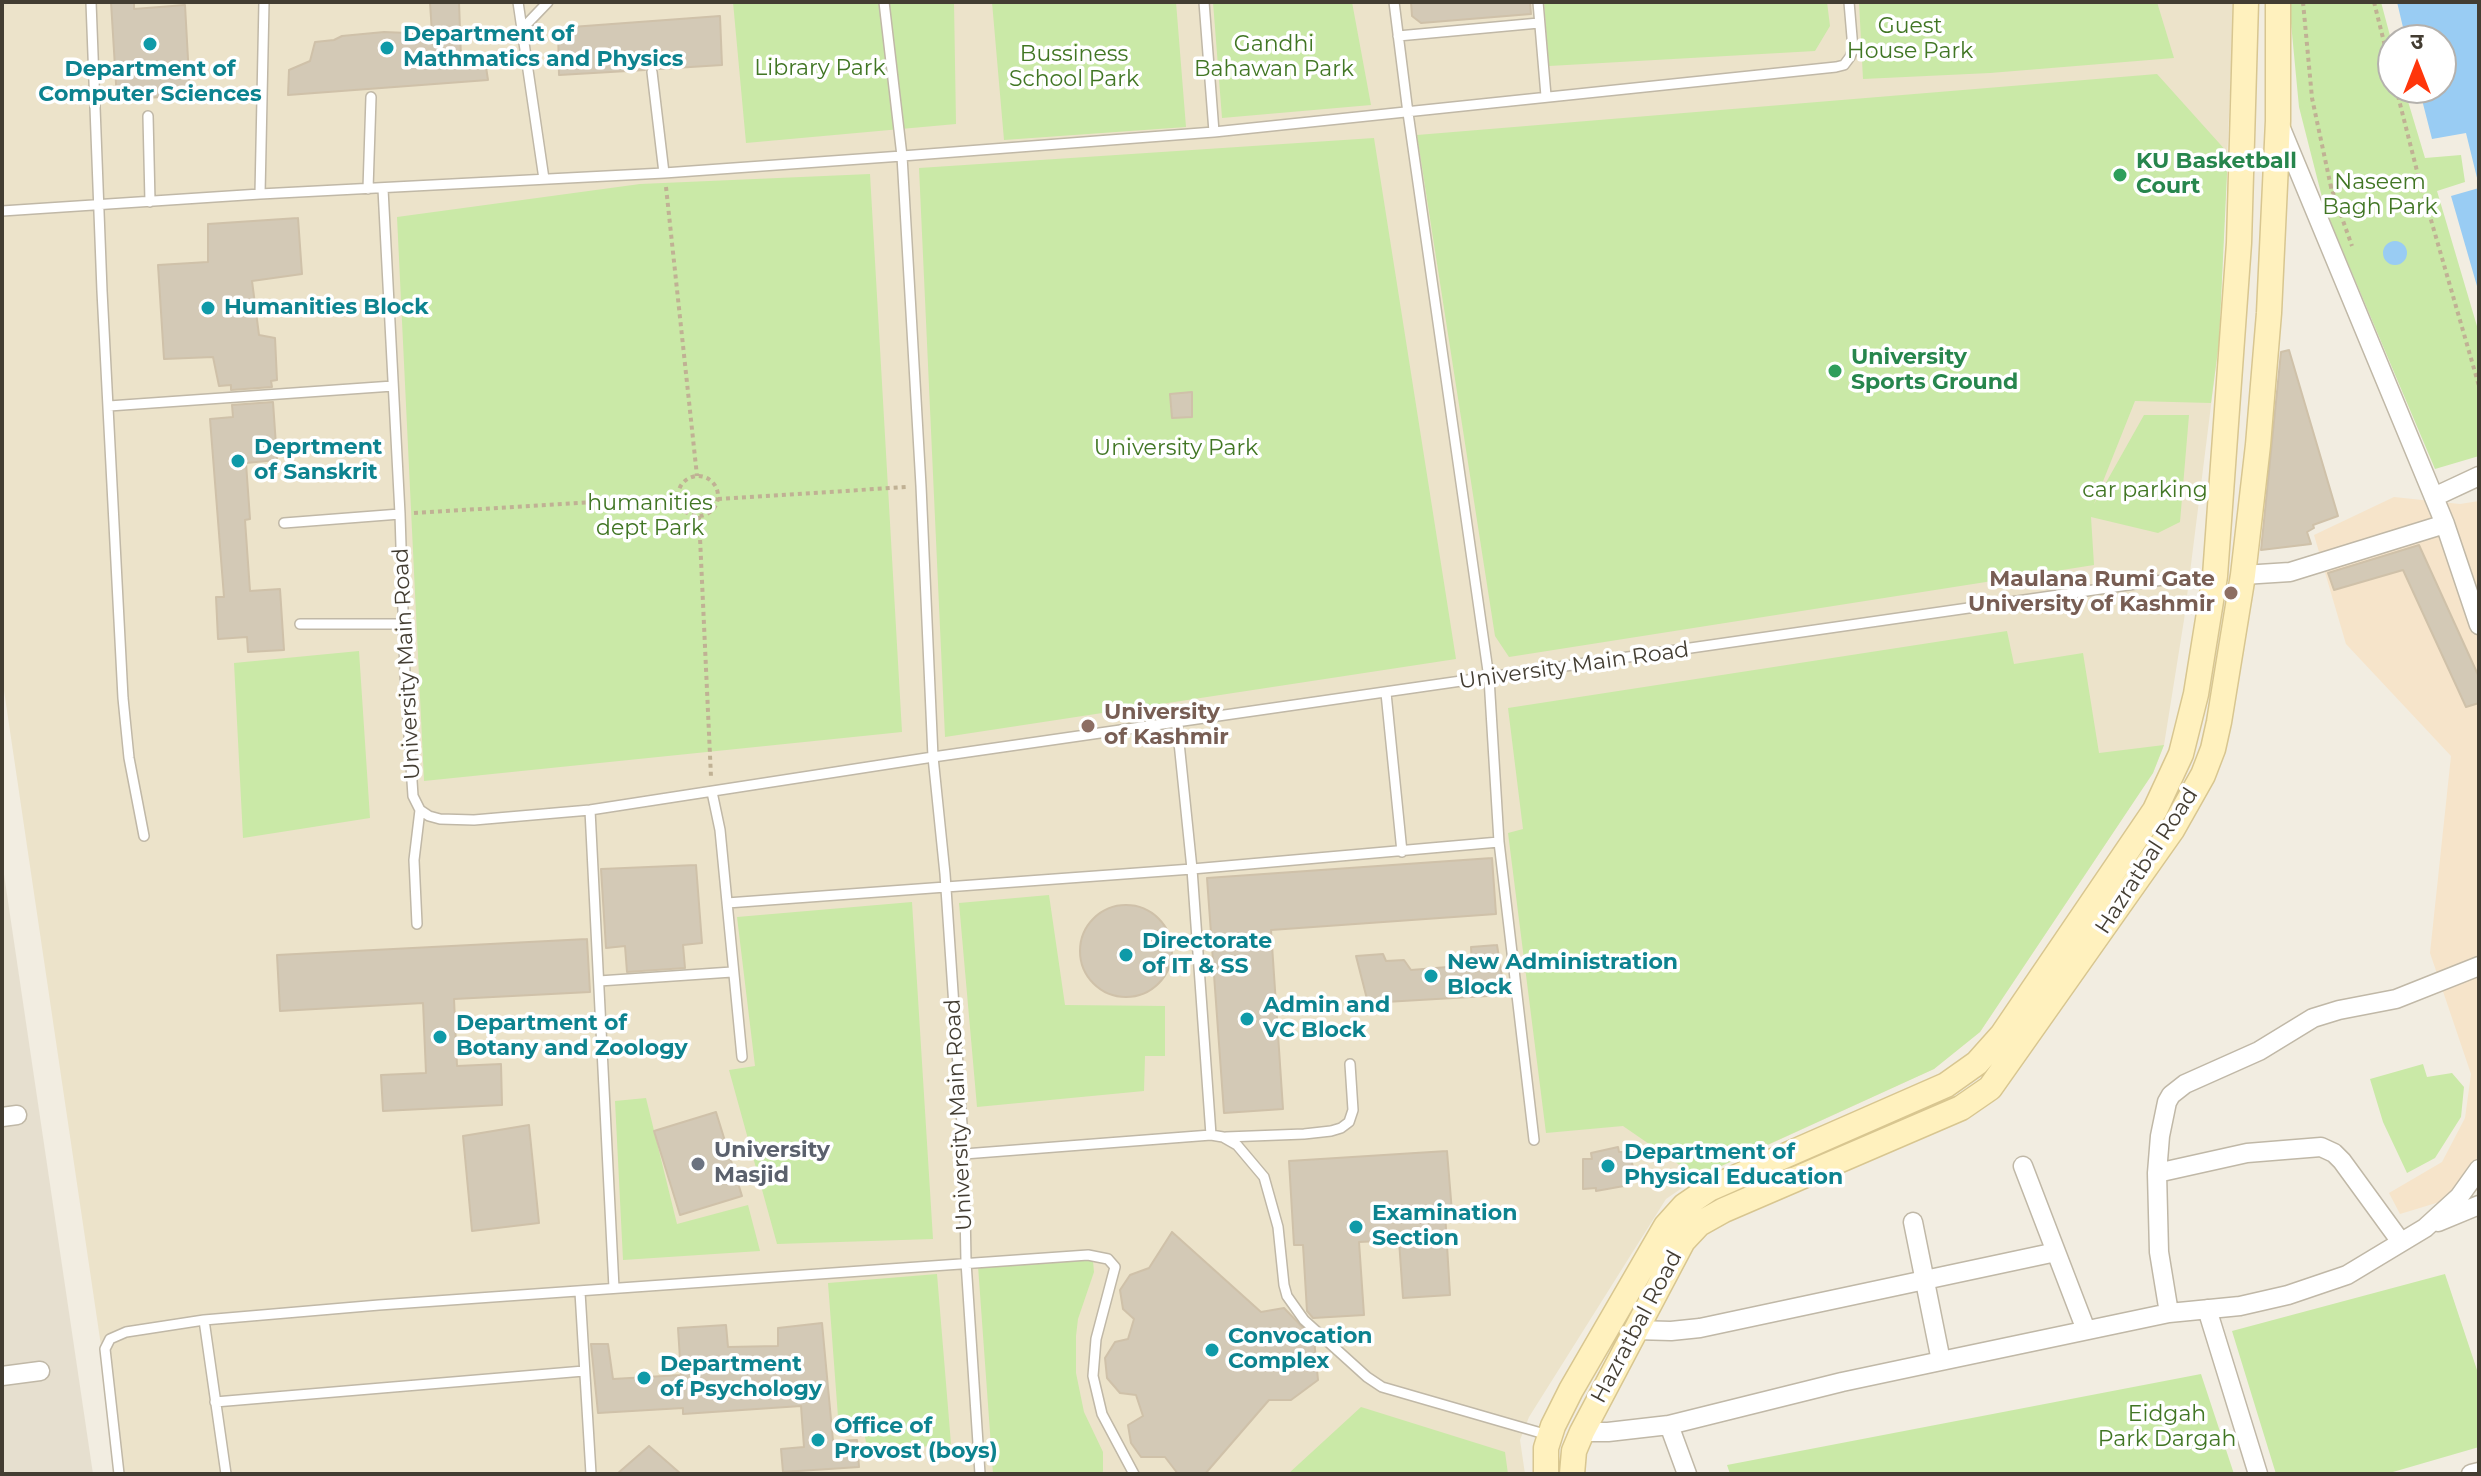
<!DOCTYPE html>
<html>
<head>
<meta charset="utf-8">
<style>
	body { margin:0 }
	#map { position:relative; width:2481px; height:1476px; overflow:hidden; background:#f2ede1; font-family:Montserrat,"Noto Sans Devanagari",sans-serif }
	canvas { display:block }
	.frame { position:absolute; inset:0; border:4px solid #433d32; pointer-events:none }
	.north { position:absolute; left:2377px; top:24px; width:80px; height:80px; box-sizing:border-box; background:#fff; border:2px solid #b4b1ad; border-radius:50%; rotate:0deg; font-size:22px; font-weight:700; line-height:32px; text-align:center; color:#433d32 }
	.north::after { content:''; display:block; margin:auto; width:28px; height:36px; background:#ff360b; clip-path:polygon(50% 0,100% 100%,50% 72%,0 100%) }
</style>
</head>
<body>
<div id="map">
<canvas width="2481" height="1476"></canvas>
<div class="frame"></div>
<div class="north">उ</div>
</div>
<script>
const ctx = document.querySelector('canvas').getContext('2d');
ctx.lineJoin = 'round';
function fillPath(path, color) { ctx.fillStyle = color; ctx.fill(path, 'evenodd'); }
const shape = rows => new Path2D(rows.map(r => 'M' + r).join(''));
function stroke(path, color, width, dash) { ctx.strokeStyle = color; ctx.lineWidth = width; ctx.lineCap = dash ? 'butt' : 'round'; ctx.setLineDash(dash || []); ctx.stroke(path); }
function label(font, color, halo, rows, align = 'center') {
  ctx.font = font + ' Montserrat,sans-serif'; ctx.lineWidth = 7; ctx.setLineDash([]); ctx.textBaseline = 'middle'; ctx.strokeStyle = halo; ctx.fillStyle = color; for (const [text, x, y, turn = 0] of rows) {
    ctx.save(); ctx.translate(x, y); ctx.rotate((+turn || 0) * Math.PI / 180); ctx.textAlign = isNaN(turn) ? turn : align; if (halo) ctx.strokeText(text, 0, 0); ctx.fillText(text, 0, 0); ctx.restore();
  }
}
fillPath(shape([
	[2,861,93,1474,2,1474]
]), '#e6dfcf');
fillPath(shape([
	[2394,497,2460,504,2479,501,2479,1190,2400,1214,2389,1193,2442,1162,2465,1118,2471,1074,2430,953,2451,756,2346,644,2314,535]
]), '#f6e4ca');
fillPath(shape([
	[2,2,2234,2,2219,342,2184,620,2164,745,2153,773,1980,1032,1934,1069,1698,1177,1666,1199,1529,1417,1520,1440,1525,1474,120,1474,2,677]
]), '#ece3ca');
fillPath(shape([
	[733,2,954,2,956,124,746,143],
	[992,2,1176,2,1186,127,1004,140],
	[1213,2,1352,2,1371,105,1222,118],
	[1544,2,1827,2,1830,26,1815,51,1549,66],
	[1859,2,2157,2,2174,58,1990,73,1863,79],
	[2289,2,2381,2,2393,47,2393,88,2404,88,2425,158,2461,155,2465,182,2437,191,2479,333,2479,456,2435,469,2325,209,2299,107],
	[2157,74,2228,153,2219,342,2211,403,2135,401,2094,504,2144,415,2189,415,2180,522,2158,533,2091,517,2094,565,1509,657,1495,636,1417,135],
	[1374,138,1456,659,945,737,919,168],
	[870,174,902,732,424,781,397,217,640,184],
	[2007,631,2014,664,2083,653,2099,753,2164,745,2153,773,1980,1032,1934,1069,1697,1177,1623,1126,1546,1133,1508,833,1523,829,1508,708],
	[359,651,370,818,243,838,234,663],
	[1049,895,1065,1005,1165,1006,1165,1056,1145,1056,1144,1091,977,1107,959,903],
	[912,902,933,1239,777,1244,729,1070,755,1066,737,917],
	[2423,1064,2427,1077,2452,1073,2464,1087,2461,1117,2435,1158,2407,1173,2383,1122,2370,1079],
	[646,1098,677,1224,748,1205,760,1251,623,1260,615,1101],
	[1088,1258,1093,1261,1094,1272,1078,1319,1076,1336,1076,1373,1084,1412,1103,1452,1103,1471,1102,1474,993,1474,978,1266],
	[937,1274,951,1444,868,1452,862,1422,838,1417,828,1283],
	[2445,1274,2479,1376,2479,1447,2386,1474,2276,1474,2232,1331],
	[2201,1374,2234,1474,1730,1474,1727,1465],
	[1361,1407,1505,1452,1508,1474,1288,1474]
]), '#cae9a7');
fillPath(shape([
	[2397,2,2479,2,2479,186,2466,133,2432,139,2419,88,2441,88,2441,40,2406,40],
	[2479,188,2479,293,2451,196],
	'2383 253a12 12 0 1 1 24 0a12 12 0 1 1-24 0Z'
]), '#99ccf3');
const building = shape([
	[111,2,134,2,134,9,185,5,190,95,117,100,111,2],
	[430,2,459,2,461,58,484,54,488,80,288,95,289,70,310,61,315,42,334,40,342,36,384,32,432,34,430,2],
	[1411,2,1530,2,1531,14,1421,23,1412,16,1411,2],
	[720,16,722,65,659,69,652,65,645,70,559,75,558,28,720,16],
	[298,218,302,274,252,281,259,335,275,338,277,380,271,381,272,387,231,390,231,385,219,386,213,357,164,359,158,265,208,262,208,224,298,218],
	[2289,350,2338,516,2313,525,2314,528,2307,532,2311,544,2261,550,2281,352,2289,350],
	[1192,392,1192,417,1172,418,1170,394,1192,392],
	[273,402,277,460,246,463,250,519,245,520,250,591,280,589,284,650,248,652,247,637,218,639,216,597,224,597,210,419,233,417,232,405,273,402],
	[2419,545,2479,677,2479,703,2466,707,2403,570,2334,590,2328,573,2419,545],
	[1492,858,1496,914,1271,930,1283,1109,1224,1113,1207,878,1492,858],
	[696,865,702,943,683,945,685,968,627,972,625,946,606,948,601,869,696,865],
	'1080 951a46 46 0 1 1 92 0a46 46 0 1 1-92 0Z',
	[587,939,590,992,454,999,457,1066,501,1064,502,1105,383,1111,381,1075,426,1073,423,1003,280,1011,277,955,587,939],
	[1497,945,1505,995,1368,1003,1356,956,1383,954,1386,961,1404,960,1411,970,1472,965,1471,947,1497,945],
	[716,1112,742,1196,680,1215,654,1131,716,1112],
	[529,1125,539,1223,472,1231,463,1136,529,1125],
	[1618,1147,1619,1152,1630,1152,1634,1173,1623,1181,1624,1186,1596,1191,1596,1188,1583,1189,1583,1159,1592,1159,1591,1153,1618,1147],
	[1447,1151,1452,1212,1445,1212,1450,1295,1403,1298,1399,1240,1359,1242,1364,1315,1313,1318,1307,1311,1303,1245,1294,1245,1289,1161,1447,1151],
	[1172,1232,1261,1312,1284,1308,1314,1339,1318,1380,1291,1400,1269,1400,1205,1474,1178,1474,1165,1457,1141,1457,1131,1443,1128,1425,1143,1416,1136,1395,1120,1393,1107,1378,1105,1358,1115,1342,1128,1339,1134,1319,1123,1309,1120,1290,1130,1275,1149,1268,1172,1232],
	[822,1323,833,1441,857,1440,859,1467,783,1472,781,1449,804,1447,801,1406,683,1414,683,1408,598,1413,591,1344,608,1344,613,1379,681,1375,678,1328,726,1325,728,1347,778,1346,778,1328,822,1323],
	[649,1446,681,1474,617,1474,649,1446]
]);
fillPath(building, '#d3c9b6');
stroke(building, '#cfc1a9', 2);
const lane = shape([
	[91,2,102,291,123,698,129,758,144,836],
	[518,2,544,179],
	[884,2,902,156,921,486,933,757,945,874,964,1154,966,1262,980,1474],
	[1204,2,1214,132],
	[1394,2,1408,113,1489,678,1499,842,1534,1140],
	[1538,2,1546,96],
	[523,28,548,2],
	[1398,36,1539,23],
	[652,72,664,173],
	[148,116,150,202],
	[368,189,371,97],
	[383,189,400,514,405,675,413,796,420,810,429,816,440,819,474,820,590,810,933,757,2163,580,2212,576],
	[260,194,264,2],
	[2,211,260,194,664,173,902,156,1214,132,1836,67,1844,65,1850,57,1853,49,1849,2],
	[109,406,393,386],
	[284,523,400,514],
	[300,624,402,624],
	[1386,693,1402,852],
	[1177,723,1192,869,1211,1135],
	[712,792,720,830,742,1057],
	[590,810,614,1288],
	[727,903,1192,869,1499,842],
	[417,924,414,860,420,810],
	[599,981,732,972],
	[1226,1137,1304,1134,1331,1131,1341,1128,1349,1122,1353,1110,1350,1064],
	[964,1154,1211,1135,1223,1137,1237,1145,1264,1177,1278,1227,1284,1285,1287,1296,1304,1320,1367,1377,1382,1387,1548,1435],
	[580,1292,591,1474],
	[204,1320,226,1474],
	[215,1402,584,1371],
	[119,1474,105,1349,110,1339,126,1332,204,1320,379,1305,1088,1255,1108,1259,1115,1267,1096,1339,1093,1376,1102,1414,1134,1474]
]);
const street = shape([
	[2280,126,2445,524,2479,625],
	[2434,497,2479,476],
	[2243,575,2290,572,2445,524],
	[2,1117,17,1115],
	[2023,1166,2086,1330],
	[2157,1173,2247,1153,2321,1147,2334,1153,2342,1161,2401,1242],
	[1913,1222,1941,1361],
	[2438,1222,2479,1205],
	[2207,1309,2258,1474],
	[2169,1313,2159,1252,2157,1173,2160,1136,2167,1102,2171,1095,2185,1084,2259,1051,2313,1018,2339,1010,2396,999,2479,966],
	[1635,1330,1671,1331,1700,1328,2056,1252],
	[2,1376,40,1371],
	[1669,1425,1687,1474],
	[1582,1432,1608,1432,1669,1425,1842,1382,1941,1361,2169,1313,2240,1306,2288,1295,2347,1275,2425,1228,2459,1197,2479,1169],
	[2471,1474,2479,1472]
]);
const secondary = shape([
	[1546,1474,1546,1448,1553,1426,1571,1390,1666,1226,1684,1206,1709,1189,1946,1085,1977,1063,2002,1035,2155,810,2181,754,2196,694,2215,576,2239,243,2246,2],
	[1572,1474,1574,1451,1582,1432,1683,1241,1699,1224,1724,1210,1961,1108,1990,1088,2172,830,2203,775,2213,749,2219,722,2243,575,2258,445,2269,313,2278,121,2278,2]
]);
stroke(lane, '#c0b8a7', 12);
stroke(street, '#c0b8a7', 21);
stroke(secondary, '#d8c690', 27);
stroke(shape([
	[2303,2,2312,98,2331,187,2352,246],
	[2374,2,2393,78],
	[2396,88,2418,175,2479,386],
	[666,187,697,476],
	[2329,187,2418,175],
	'678 496a20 20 0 1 1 40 0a20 20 0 1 1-40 0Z',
	[718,499,907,487],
	[414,513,678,497],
	[699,516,711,777]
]), '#c0b194', 4, [4, 4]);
stroke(lane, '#fff', 9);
stroke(street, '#fff', 18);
stroke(secondary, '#fff1be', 24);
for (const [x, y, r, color] of [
	[150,44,8,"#0f9aa8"],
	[387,48,8,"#0f9aa8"],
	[2120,175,8,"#2e9e5b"],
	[208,308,8,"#0f9aa8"],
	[1835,371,8,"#2e9e5b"],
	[238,461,8,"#0f9aa8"],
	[2231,593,8,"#8d6e63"],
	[1088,726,8,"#8d6e63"],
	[1126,955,8,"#0f9aa8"],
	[1431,976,8,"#0f9aa8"],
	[1247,1019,8,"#0f9aa8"],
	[440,1037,8,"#0f9aa8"],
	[698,1164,8,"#6b7280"],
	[1608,1166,8,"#0f9aa8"],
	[1356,1227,8,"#0f9aa8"],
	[1212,1350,8,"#0f9aa8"],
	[644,1378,8,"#0f9aa8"],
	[818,1440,8,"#0f9aa8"]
]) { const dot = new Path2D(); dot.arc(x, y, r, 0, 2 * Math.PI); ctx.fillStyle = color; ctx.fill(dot); stroke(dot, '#fff', 3); }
label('22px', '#417624', '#fff', [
	["Guest",1910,27],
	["House Park",1910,52],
	["Gandhi",1274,45],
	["Bahawan Park",1274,70],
	["Bussiness",1074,55],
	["School Park",1074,80],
	["Library Park",820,69],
	["Naseem",2380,183],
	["Bagh Park",2380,208],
	["University Park",1176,449],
	["car parking",2145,491],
	["humanities",650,504],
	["dept Park",650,529],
	["Eidgah",2167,1415],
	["Park Dargah",2167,1440]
]);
label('bold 22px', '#0d838f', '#fff', [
	["Department of",403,35],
	["Mathmatics and Physics",403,60],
	["Department of",150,70,"center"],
	["Computer Sciences",150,95,"center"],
	["Humanities Block",224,308],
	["Deprtment",254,448],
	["of Sanskrit",254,473],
	["Directorate",1142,942],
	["of IT & SS",1142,967],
	["New Administration",1447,963],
	["Block",1447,988],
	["Admin and",1263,1006],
	["VC Block",1263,1031],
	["Department of",456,1024],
	["Botany and Zoology",456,1049],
	["Department of",1624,1153],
	["Physical Education",1624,1178],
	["Examination",1372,1214],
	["Section",1372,1239],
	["Convocation",1228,1337],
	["Complex",1228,1362],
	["Department",660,1365],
	["of Psychology",660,1390],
	["Office of",834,1427],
	["Provost (boys)",834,1452]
], 'left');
label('bold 22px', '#27864d', '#fff', [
	["KU Basketball",2136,162],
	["Court",2136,187],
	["University",1851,358],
	["Sports Ground",1851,383]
], 'left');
label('bold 22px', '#785e54', '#fff', [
	["Maulana Rumi Gate",2215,580],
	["University of Kashmir",2215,605],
	["University",1104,713,"left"],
	["of Kashmir",1104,738,"left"]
], 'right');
label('22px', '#433d32', '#fff', [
	["University Main Road",407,664,-93],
	["University Main Road",1574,666,-8],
	["Hazratbal Road",2147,861,-57],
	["University Main Road",959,1115,-93],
	["Hazratbal Road",1637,1327,-62]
]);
label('bold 22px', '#5b616d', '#fff', [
	["University",714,1151],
	["Masjid",714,1176]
], 'left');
</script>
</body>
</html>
